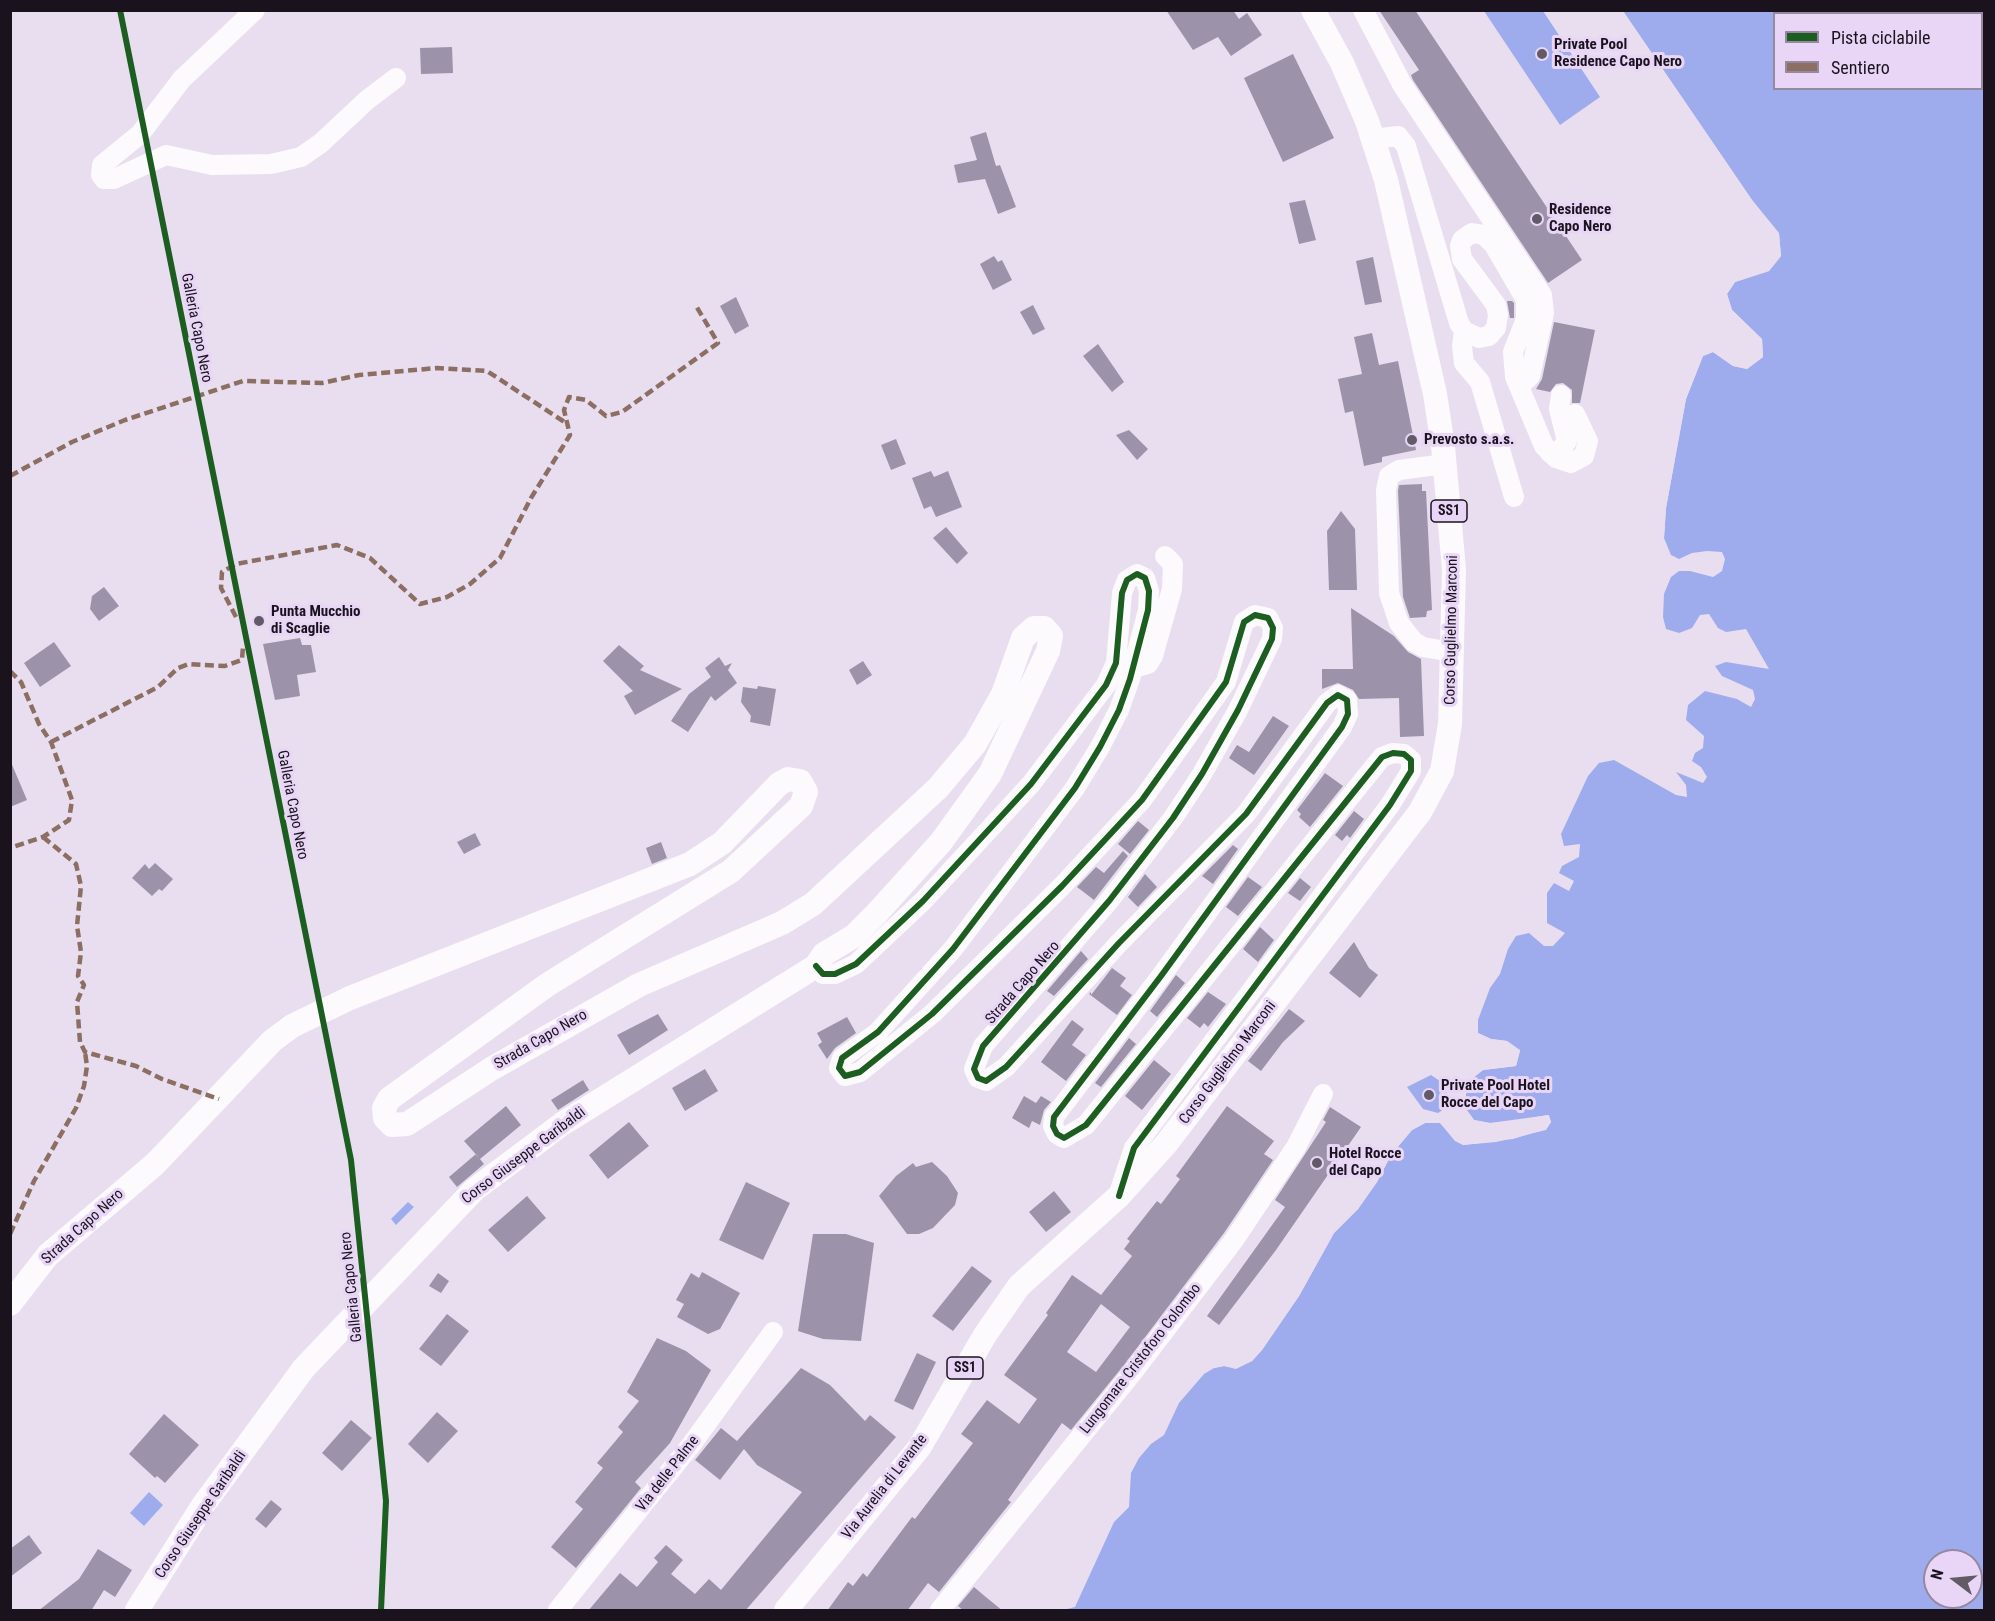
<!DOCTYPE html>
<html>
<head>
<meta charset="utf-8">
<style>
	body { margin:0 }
	#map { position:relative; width:1995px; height:1621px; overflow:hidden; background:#e8deef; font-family:"Roboto Condensed",sans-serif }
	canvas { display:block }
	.frame { position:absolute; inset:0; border:12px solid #1a131e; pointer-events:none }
	.legend { position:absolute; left:1773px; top:12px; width:210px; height:78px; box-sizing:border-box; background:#e9d6f7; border:2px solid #9688a0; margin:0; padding:8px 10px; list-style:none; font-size:18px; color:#1a131e }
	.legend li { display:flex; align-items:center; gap:12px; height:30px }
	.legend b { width:30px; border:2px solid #9688a0 }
	.north { position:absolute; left:1923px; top:1549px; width:60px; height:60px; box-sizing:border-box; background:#e9d6f7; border:2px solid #9688a0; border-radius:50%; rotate:286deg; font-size:16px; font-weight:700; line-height:24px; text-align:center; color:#1a131e }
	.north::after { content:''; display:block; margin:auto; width:21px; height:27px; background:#625a67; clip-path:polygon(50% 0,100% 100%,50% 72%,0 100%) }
</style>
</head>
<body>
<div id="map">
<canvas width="1995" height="1621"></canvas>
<div class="frame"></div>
<ul class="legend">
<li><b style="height:8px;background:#1b5e20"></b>Pista ciclabile</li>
<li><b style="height:8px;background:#8d6e63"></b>Sentiero</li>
</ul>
<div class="north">N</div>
</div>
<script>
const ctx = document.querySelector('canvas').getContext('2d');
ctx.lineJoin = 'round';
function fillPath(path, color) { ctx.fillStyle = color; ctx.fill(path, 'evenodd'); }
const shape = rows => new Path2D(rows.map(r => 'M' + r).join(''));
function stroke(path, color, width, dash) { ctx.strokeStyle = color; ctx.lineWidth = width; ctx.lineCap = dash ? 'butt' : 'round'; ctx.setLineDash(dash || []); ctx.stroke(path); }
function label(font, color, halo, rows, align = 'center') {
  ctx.font = font + ' "Roboto Condensed",sans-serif'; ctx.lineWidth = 6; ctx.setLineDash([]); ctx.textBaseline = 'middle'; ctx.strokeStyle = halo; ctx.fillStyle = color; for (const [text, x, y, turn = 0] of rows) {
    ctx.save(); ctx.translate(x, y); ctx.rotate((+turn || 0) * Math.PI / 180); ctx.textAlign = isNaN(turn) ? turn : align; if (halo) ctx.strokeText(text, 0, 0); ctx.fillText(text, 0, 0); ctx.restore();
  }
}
fillPath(shape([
	[1484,11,1543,11,1600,97,1560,125],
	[1623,11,1984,11,1984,1610,1063,1610,1075,1607,1114,1522,1129,1507,1131,1473,1139,1458,1151,1444,1164,1435,1179,1403,1204,1374,1214,1368,1224,1366,1236,1368,1252,1361,1262,1350,1299,1296,1334,1233,1358,1209,1377,1182,1391,1155,1412,1130,1425,1123,1440,1123,1463,1145,1513,1139,1546,1129,1551,1122,1548,1115,1509,1122,1490,1123,1474,1120,1466,1109,1466,1094,1471,1079,1483,1070,1516,1066,1520,1050,1507,1041,1491,1039,1478,1033,1478,1020,1490,988,1500,974,1508,949,1516,936,1529,933,1544,946,1553,946,1565,933,1547,923,1547,893,1554,883,1569,891,1574,881,1559,873,1562,866,1579,857,1580,844,1564,846,1561,834,1588,776,1599,763,1614,760,1676,795,1687,797,1686,785,1676,772,1703,783,1707,777,1701,767,1692,761,1695,753,1703,748,1704,736,1686,720,1688,705,1705,691,1737,699,1751,707,1755,699,1753,690,1722,676,1715,666,1726,662,1769,669,1746,629,1726,632,1718,628,1709,614,1700,615,1692,628,1679,633,1666,629,1663,617,1664,594,1671,577,1679,571,1690,571,1713,577,1722,571,1725,559,1722,552,1707,551,1692,553,1679,559,1671,555,1664,538,1666,508,1686,399,1703,356,1713,352,1733,366,1747,369,1763,357,1762,339,1732,310,1727,294,1735,282,1769,271,1781,256,1779,234,1752,200],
	[1774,14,1982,14,1982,88,1774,88],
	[1935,1561,1971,1561,1971,1597,1935,1597],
	[1431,1075,1446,1085,1447,1107,1438,1113,1423,1109,1407,1087],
	[408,1202,414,1207,396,1225,391,1219],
	[149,1492,163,1505,144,1526,130,1513]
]), '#9eaced');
fillPath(shape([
	[1620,10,1623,11,1752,200,1779,233,1781,256,1769,271,1735,282,1727,294,1732,310,1762,339,1763,357,1747,369,1733,366,1713,352,1703,356,1686,399,1666,508,1664,538,1661,536,1663,507,1683,398,1701,353,1714,349,1734,363,1746,365,1760,355,1759,340,1730,312,1724,293,1734,279,1767,269,1778,255,1776,235,1749,202,1648,56],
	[1478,1033,1491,1039,1507,1041,1520,1051,1516,1066,1483,1070,1472,1079,1466,1094,1466,1109,1474,1120,1490,1123,1549,1115,1551,1122,1546,1130,1496,1142,1463,1145,1455,1141,1440,1123,1425,1123,1412,1130,1391,1155,1377,1182,1358,1209,1334,1233,1299,1296,1262,1350,1252,1361,1236,1369,1224,1366,1214,1368,1213,1365,1224,1363,1236,1365,1250,1359,1260,1348,1296,1295,1331,1231,1356,1207,1375,1180,1388,1154,1411,1127,1425,1120,1441,1120,1457,1139,1463,1142,1512,1136,1544,1127,1546,1118,1489,1126,1472,1122,1463,1111,1463,1094,1469,1077,1482,1067,1513,1063,1517,1052,1506,1044,1490,1042,1475,1035]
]), '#e8deef');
fillPath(shape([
	[1166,10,1233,10,1239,19,1247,13,1262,35,1231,56,1218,37,1193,50],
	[1379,10,1415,10,1582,260,1548,283,1413,80,1411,75,1419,70],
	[452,47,453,73,421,74,420,48],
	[1293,54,1334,138,1283,162,1244,78],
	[986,132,996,166,1000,165,1016,207,998,214,985,179,958,183,954,165,977,160,970,137],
	[1305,200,1316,240,1299,244,1289,203],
	[994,256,998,262,1002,260,1012,280,993,290,980,264],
	[1373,257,1382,302,1365,305,1356,261],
	[736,297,749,326,735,334,720,306],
	[1507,301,1512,301,1514,303,1514,318,1510,318],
	[1033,305,1045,329,1033,335,1020,312],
	[1554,322,1595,330,1580,403,1572,403,1572,390,1563,383,1556,384,1550,392,1536,389,1542,379],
	[1372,333,1379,365,1398,361,1416,450,1382,457,1382,462,1364,466,1353,411,1345,413,1338,379,1362,374,1354,337],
	[1098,344,1124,382,1112,392,1083,356],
	[1129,430,1148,449,1137,460,1116,435],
	[896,439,906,464,891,470,881,445],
	[931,471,934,477,948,471,962,507,936,517,931,506,924,509,912,478],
	[1422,484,1422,491,1426,491,1432,610,1427,611,1426,617,1410,618,1403,597,1398,491,1399,485],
	[1341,511,1355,529,1357,590,1329,590,1327,531],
	[946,527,968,553,957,564,933,538],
	[104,587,119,606,99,621,90,609,92,596],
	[1351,608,1394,636,1408,652,1421,659,1424,736,1400,737,1399,698,1359,699,1353,690,1338,683,1322,689,1322,669,1353,669],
	[300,638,302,645,311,645,316,672,297,675,300,696,275,700,263,644],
	[54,642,71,666,40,687,24,663],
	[619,645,644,666,640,670,682,689,635,715,624,696,633,691,603,661],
	[719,657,725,666,732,663,728,670,737,683,715,701,711,696,688,732,671,721,689,694,711,677,705,668],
	[863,661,872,675,857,685,849,670],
	[758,686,776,689,770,726,750,722,751,716,741,702,743,687,757,689],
	[1273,716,1289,726,1254,775,1229,758,1237,745,1249,752],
	[10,760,27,800,10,807],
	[1325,773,1343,786,1310,827,1299,817,1301,814,1297,810],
	[1354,811,1364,819,1350,838,1347,835,1342,841,1335,835],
	[1138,821,1149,830,1130,854,1118,844],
	[475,833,481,845,464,854,457,842],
	[661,842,667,858,652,864,646,848],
	[1233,845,1238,849,1213,884,1202,876],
	[1123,851,1128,856,1094,900,1077,887,1096,867,1104,873],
	[155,863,173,879,162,891,159,889,152,896,132,878,145,864,149,869],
	[1145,874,1157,887,1138,907,1128,897],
	[1248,877,1262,887,1238,916,1226,907],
	[1300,878,1311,887,1300,901,1288,893],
	[1260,927,1274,940,1258,962,1243,949],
	[1354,942,1369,968,1378,975,1360,998,1329,973],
	[1081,951,1088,959,1054,996,1047,991],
	[1112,968,1126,978,1120,986,1132,995,1117,1015,1089,994,1091,992,1091,995],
	[1176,975,1185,983,1157,1017,1150,1011],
	[1208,992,1226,1004,1208,1027,1204,1023,1200,1028,1187,1018],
	[1289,1009,1305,1021,1283,1042,1261,1071,1248,1061],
	[658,1014,668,1030,629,1055,617,1035],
	[847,1017,856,1033,835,1048,827,1059,818,1045,822,1042,817,1033],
	[1072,1020,1084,1029,1072,1045,1086,1055,1066,1081,1041,1062],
	[1129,1038,1136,1044,1101,1087,1095,1083],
	[1154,1060,1171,1074,1142,1110,1125,1096],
	[705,1069,718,1091,685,1111,672,1088],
	[583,1080,589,1090,558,1110,551,1100],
	[1024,1096,1036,1103,1041,1096,1051,1102,1044,1110,1040,1125,1032,1121,1029,1128,1012,1118],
	[506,1106,521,1125,480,1159,464,1141],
	[1227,1106,1274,1141,1264,1154,1273,1160,1224,1233,1124,1365,1071,1430,1062,1423,1008,1500,1011,1502,939,1592,928,1583,907,1611,827,1611,848,1582,853,1586,863,1573,867,1577,912,1517,915,1519,973,1443,961,1434,987,1400,1019,1424,1037,1399,1004,1375,1048,1315,1046,1313,1072,1275,1101,1295,1132,1256,1124,1249,1130,1241,1127,1239,1157,1201,1161,1204,1180,1179,1176,1176],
	[1101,1304,1130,1327,1096,1372,1067,1352],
	[1330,1107,1361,1127,1276,1250,1219,1325,1207,1316,1285,1207,1275,1200,1326,1122,1323,1120],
	[629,1122,649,1146,608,1179,589,1155],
	[476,1154,484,1164,457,1187,449,1177],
	[932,1162,947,1176,958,1193,955,1205,933,1228,919,1234,907,1234,879,1196,896,1176,913,1163,916,1167],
	[746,1182,790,1203,763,1260,719,1240],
	[1054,1191,1071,1212,1046,1232,1029,1212],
	[527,1196,546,1218,508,1252,488,1230],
	[813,1234,846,1234,874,1243,861,1341,823,1339,798,1331],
	[972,1266,992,1281,953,1331,932,1316],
	[702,1272,740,1293,720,1329,708,1334,677,1317,684,1304,676,1300,691,1273,699,1278],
	[438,1273,449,1281,441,1293,429,1286],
	[447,1314,469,1331,441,1366,419,1349],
	[657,1338,686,1351,711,1370,670,1443,635,1482,641,1488,576,1568,551,1547,583,1509,575,1502,603,1468,597,1463,623,1432,618,1427,639,1401,627,1392],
	[917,1353,936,1362,913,1410,894,1401],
	[801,1368,830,1385,865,1421,870,1415,896,1437,745,1611,588,1611,620,1573,637,1587,658,1562,654,1558,666,1545,683,1560,671,1574,695,1594,709,1579,721,1590,802,1492,757,1465,744,1449,720,1480,695,1460,721,1428,737,1441],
	[437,1412,458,1431,428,1463,408,1444],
	[164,1414,199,1445,165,1483,157,1476,155,1478,129,1454],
	[351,1420,372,1438,342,1471,322,1453],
	[271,1500,282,1509,266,1528,255,1519],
	[29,1535,42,1553,10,1577,10,1549],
	[98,1549,132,1570,115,1597,104,1590,91,1611,38,1611,79,1579],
	[974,1587,987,1598,1003,1611,964,1611,958,1606]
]), '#9c93ab');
stroke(shape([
	[255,10,182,79,140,134,102,165,101,175,104,179,114,179,166,155,212,165,271,164,301,157,321,143,367,100,396,78],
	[1363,10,1403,86,1542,295,1544,313,1530,376,1519,386],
	[1373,139,1398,136,1406,146,1459,323,1464,331,1479,338,1489,336,1496,328,1498,315,1496,305,1462,259,1460,246,1462,240,1472,233,1484,235,1494,245,1526,300,1526,319,1513,352,1515,377,1544,446,1556,458,1571,463,1584,456,1588,441,1575,414],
	[1464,331,1462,346,1464,363,1480,382,1514,497],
	[1550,453,1559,452,1567,441,1559,409,1561,395],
	[1445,464,1399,470,1389,476,1386,490,1389,593,1399,623,1414,642,1423,647,1452,652],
	[1134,668,1148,664,1153,656,1172,589,1173,564,1165,556],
	[816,966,823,974,835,974,856,964,923,901,1031,784,1106,685,1116,663,1122,593,1127,580,1137,574,1145,578,1149,591,1148,610,1130,679,1119,710,1100,747,1075,788,953,949,878,1032,842,1058,839,1068,845,1076,860,1072,932,1014,1062,886,1142,800,1226,682,1244,622,1255,615,1268,618,1273,628,1272,639,1238,710,1202,774,1173,818,1109,901,983,1046,974,1069,978,1078,986,1081,1006,1067,1119,943,1246,814,1327,703,1338,695,1347,700,1348,714,1342,727,1161,976,1054,1117,1053,1126,1057,1134,1064,1138,1086,1125,1382,757,1393,753,1404,754,1411,760,1411,771,1390,805,1134,1148,1119,1193],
	[558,1610,691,1445,773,1332],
	[940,1610,1133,1372,1234,1240,1296,1147,1323,1094]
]), '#fcfafd', 20);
stroke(shape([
	[10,1304,48,1255,155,1164,272,1041,292,1026,350,998,690,864,722,843,779,784,788,779,800,781,806,792,801,806,731,871,547,985,389,1099,384,1108,385,1118,392,1125,407,1124,491,1069,639,985,782,923,813,904,938,788,975,744,1003,694,1023,638,1034,628,1044,628,1051,636,1048,651,990,774,941,842,877,913,854,936,824,954,816,966,562,1124,474,1190,304,1368,204,1504,137,1610],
	[786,1610,919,1448,985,1335,1019,1286,1119,1196,1166,1144,1420,812,1442,771,1450,724,1454,570,1443,446,1435,394,1386,180,1367,121,1342,63,1313,10]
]), '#fcfafd', 24);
stroke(shape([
	[10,476,72,442,125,420,243,381,322,383,359,375,437,368,487,371,566,423],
	[236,617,221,588,222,572,236,564,337,545,370,558,420,604,447,597,470,584,500,558,531,498,570,435,564,410,569,397,586,400,606,416,622,412,718,343,695,304],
	[10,671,21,682,39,724,51,742,72,800,69,820,43,837,10,848],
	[51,742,158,687,178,668,189,664,225,666,242,660,243,646],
	[43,837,76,864,81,886,77,926,81,952,78,976,84,985,77,1002,80,1042,85,1052,136,1066,162,1079,219,1099],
	[10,1234,34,1181,76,1108,84,1086,87,1066,85,1052]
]), '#8d6e63', 4.5, [9, 4.5]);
stroke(shape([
	[120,10,351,1160,386,1501,381,1610],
	[816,966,823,974,835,974,856,964,923,901,1031,784,1106,685,1116,663,1122,593,1127,580,1137,574,1145,578,1149,591,1148,610,1130,679,1119,710,1100,747,1075,788,953,949,878,1032,842,1058,839,1068,845,1076,860,1072,932,1014,1062,886,1142,800,1226,682,1244,622,1255,615,1268,618,1273,628,1272,639,1238,710,1202,774,1173,818,1109,901,983,1046,974,1069,978,1078,986,1081,1006,1067,1119,943,1246,814,1327,703,1338,695,1347,700,1348,714,1342,727,1161,976,1054,1117,1053,1126,1057,1134,1064,1138,1086,1125,1382,757,1393,753,1404,754,1411,760,1411,771,1390,805,1134,1148,1119,1196]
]), '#1b5e20', 6);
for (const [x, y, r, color] of [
	[1542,54,6,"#625a67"],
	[1537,219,6,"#625a67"],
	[1412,440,6,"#625a67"],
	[259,621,6,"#625a67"],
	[1429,1095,6,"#625a67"],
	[1317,1163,6,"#625a67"]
]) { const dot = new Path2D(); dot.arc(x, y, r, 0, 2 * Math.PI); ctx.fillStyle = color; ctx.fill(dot); stroke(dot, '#e9d6f7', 2); }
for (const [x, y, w] of [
	[1449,511,36],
	[965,1368,36]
]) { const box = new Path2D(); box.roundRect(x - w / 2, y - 11, w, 22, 4.5); ctx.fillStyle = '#e9d6f7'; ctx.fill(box); stroke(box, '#1a131e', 1.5); }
label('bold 14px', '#1a131e', null, [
	["SS1",1449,511],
	["SS1",965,1368]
]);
label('bold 15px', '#1a131e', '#e9d6f7', [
	["Private Pool",1554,45],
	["Residence Capo Nero",1554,62],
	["Residence",1549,210],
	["Capo Nero",1549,227],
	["Prevosto s.a.s.",1424,440],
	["Punta Mucchio",271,612],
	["di Scaglie",271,629],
	["Private Pool Hotel",1441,1086],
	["Rocce del Capo",1441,1103],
	["Hotel Rocce",1329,1154],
	["del Capo",1329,1171]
], 'left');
label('15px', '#1a131e', '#e9d6f7', [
	["Galleria Capo Nero",196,328,79],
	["Corso Guglielmo Marconi",1452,630,-89],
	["Galleria Capo Nero",292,805,79],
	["Strada Capo Nero",1023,983,-49],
	["Strada Capo Nero",541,1040,-30],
	["Corso Guglielmo Marconi",1228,1063,-53],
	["Corso Giuseppe Garibaldi",524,1156,-37],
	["Strada Capo Nero",83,1227,-42],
	["Galleria Capo Nero",352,1287,-96],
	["Lungomare Cristoforo Colombo",1141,1359,-52],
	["Via delle Palme",668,1474,-52],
	["Via Aurelia di Levante",885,1487,-52],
	["Corso Giuseppe Garibaldi",201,1515,-56]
]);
</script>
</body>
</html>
